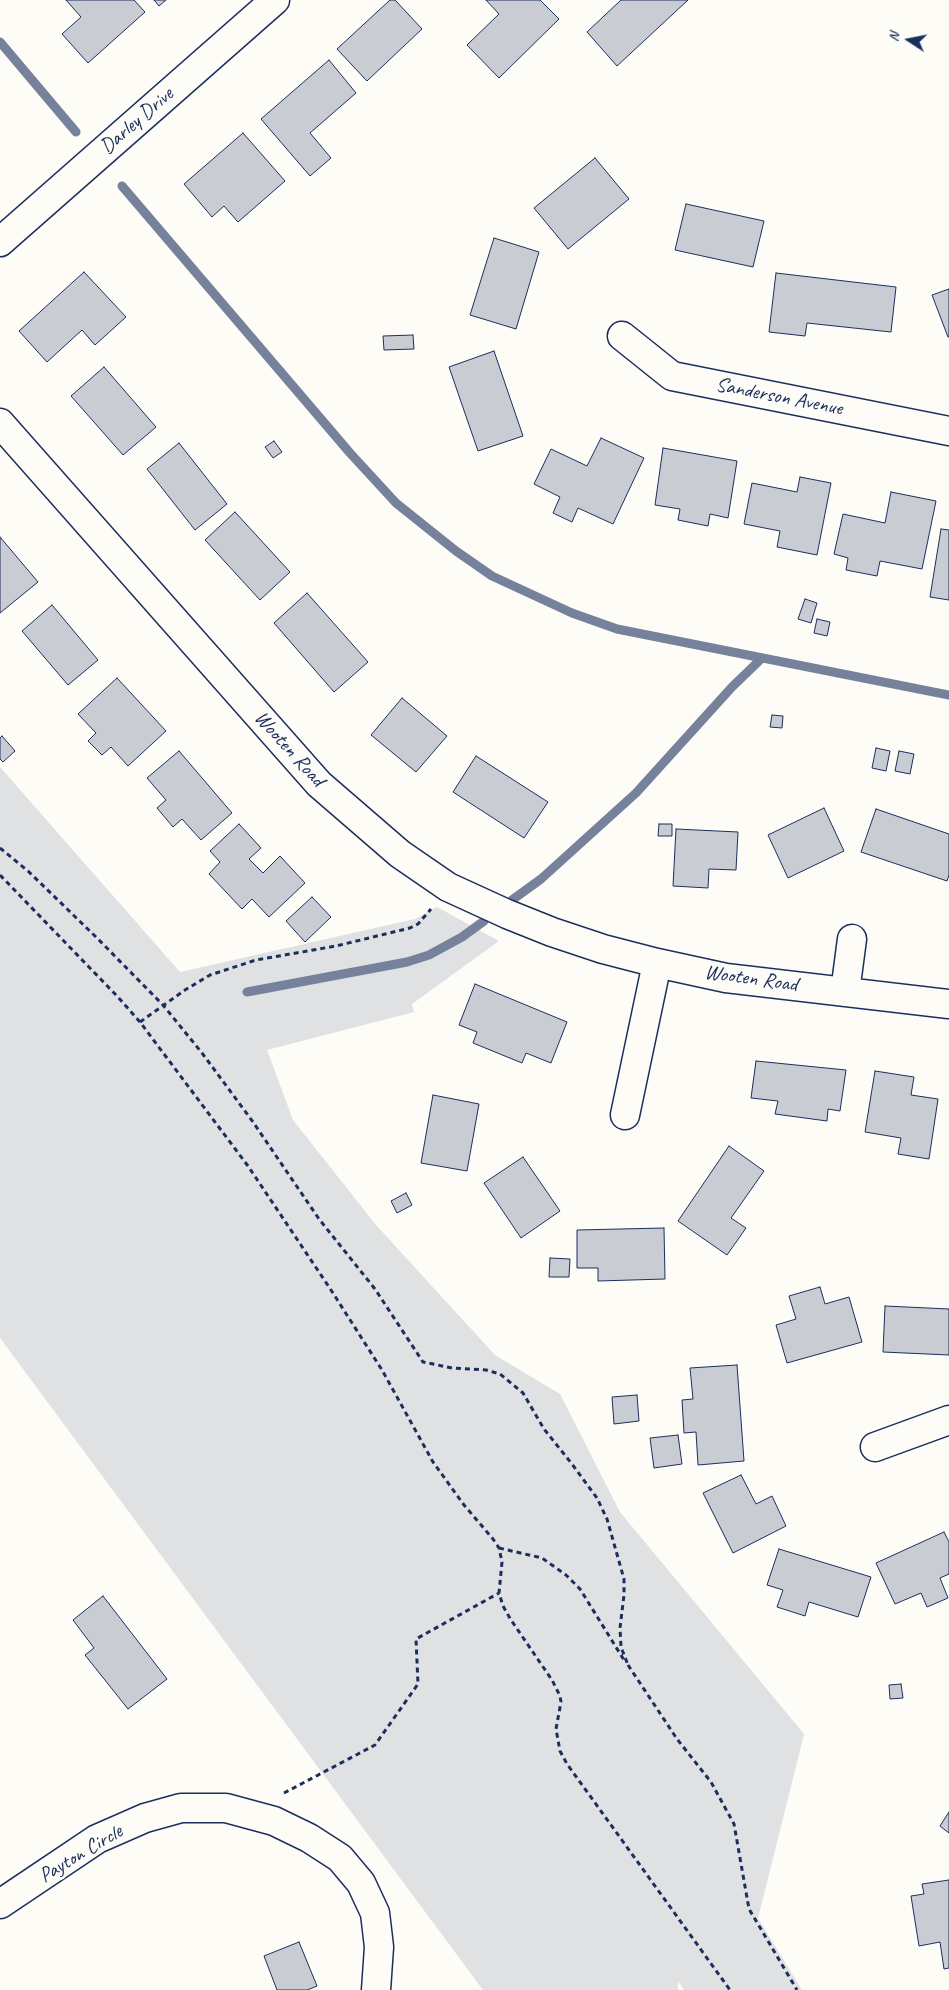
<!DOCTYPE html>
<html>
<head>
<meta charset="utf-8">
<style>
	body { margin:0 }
	#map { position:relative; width:949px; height:1990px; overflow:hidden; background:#fdfcf7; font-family:Caveat,sans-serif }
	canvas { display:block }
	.north { position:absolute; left:884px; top:15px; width:50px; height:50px; -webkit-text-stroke:4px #fdfcf7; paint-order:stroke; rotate:281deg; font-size:14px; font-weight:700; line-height:20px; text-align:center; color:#1b2f5e }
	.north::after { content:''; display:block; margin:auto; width:18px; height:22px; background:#1b2f5e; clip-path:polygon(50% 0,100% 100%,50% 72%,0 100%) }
</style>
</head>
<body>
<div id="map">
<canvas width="949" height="1990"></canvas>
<div class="north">N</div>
</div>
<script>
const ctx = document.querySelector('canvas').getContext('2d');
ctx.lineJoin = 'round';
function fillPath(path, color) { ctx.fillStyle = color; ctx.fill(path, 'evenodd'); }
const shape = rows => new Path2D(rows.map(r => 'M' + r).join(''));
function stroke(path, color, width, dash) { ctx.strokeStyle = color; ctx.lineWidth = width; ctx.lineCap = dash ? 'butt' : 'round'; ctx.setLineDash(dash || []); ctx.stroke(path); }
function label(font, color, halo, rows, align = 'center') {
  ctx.font = font + ' Caveat,sans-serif'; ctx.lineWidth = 5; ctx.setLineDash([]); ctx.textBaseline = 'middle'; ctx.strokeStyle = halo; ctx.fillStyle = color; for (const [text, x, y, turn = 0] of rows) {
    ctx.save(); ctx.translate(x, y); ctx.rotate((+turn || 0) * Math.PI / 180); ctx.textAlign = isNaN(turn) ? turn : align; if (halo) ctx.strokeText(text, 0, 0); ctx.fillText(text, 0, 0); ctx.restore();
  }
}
fillPath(shape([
	[0,767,180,972,415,919,437,907,499,941,412,1004,414,1012,267,1050,293,1120,376,1225,495,1355,560,1394,620,1512,804,1734,758,1918,802,1990,684,1990,678,1981,678,1990,483,1990,0,1338]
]), '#e0e1e3');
stroke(shape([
	[0,42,76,132],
	[122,186,350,453,396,503,456,551,492,576,572,613,617,629,949,695],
	[512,900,541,879,636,793,732,687,762,658],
	[247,992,407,962,429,955,462,937,484,921]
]), '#76819c', 9);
const building = shape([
	[66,0,134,0,145,12,88,63,62,34,81,17,66,0],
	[154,0,166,0,159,6,154,0],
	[390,0,395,0,422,29,367,81,337,49,390,0],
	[486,0,540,0,559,19,499,78,467,45,499,14,486,0],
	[621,0,688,0,617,66,587,32,621,0],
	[329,60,356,93,310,133,331,158,310,176,261,119,329,60],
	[243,133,285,181,238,222,224,206,212,217,184,184,243,133],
	[595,158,629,199,568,249,534,208,595,158],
	[686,204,764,221,753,267,675,250,686,204],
	[494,238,539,252,516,329,470,315,494,238],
	[84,272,126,317,95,345,82,330,47,362,19,331,84,272],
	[776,273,896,287,891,332,807,323,805,336,769,332,776,273],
	[949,289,949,337,948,337,932,295,949,289],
	[413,335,414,349,384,350,383,336,413,335],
	[494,351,523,436,478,451,449,367,494,351],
	[104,367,156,427,123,455,71,396,104,367],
	[601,438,644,458,613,524,578,508,572,522,553,513,560,497,534,484,551,449,587,466,601,438],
	[274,441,282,452,273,458,265,447,274,441],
	[179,443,227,504,195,530,147,469,179,443],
	[663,448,737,461,728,518,710,514,708,526,678,520,680,509,655,505,663,448],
	[800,477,831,483,817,555,777,547,780,531,744,524,752,483,797,492,800,477],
	[891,492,936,501,922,569,880,561,877,576,846,570,848,558,834,554,843,514,885,523,891,492],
	[235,512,290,572,260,600,205,540,235,512],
	[941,529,949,530,949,600,930,597,941,529],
	[0,537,38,582,0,613,0,537],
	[307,593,368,662,334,692,274,623,307,593],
	[805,599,817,603,811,623,798,619,805,599],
	[52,605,98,660,68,685,22,631,52,605],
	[817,619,830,622,827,636,814,633,817,619],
	[117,678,166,731,128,766,111,747,102,755,88,741,96,733,78,714,117,678],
	[402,698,447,736,416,772,371,735,402,698],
	[772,715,783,716,782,728,770,727,772,715],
	[2,736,15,751,3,762,0,759,0,738,2,736],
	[876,748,890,751,886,771,872,768,876,748],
	[179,751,232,813,201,840,182,819,173,827,157,808,166,800,147,778,179,751],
	[899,751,914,754,910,774,895,771,899,751],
	[476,756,548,802,524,838,453,792,476,756],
	[824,808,844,851,788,878,768,835,824,808],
	[876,809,949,834,949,875,947,881,861,852,876,809],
	[239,824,261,848,249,859,263,873,280,856,305,883,269,917,252,899,242,909,209,874,220,862,210,851,239,824],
	[659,824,672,824,672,836,658,836,659,824],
	[676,829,738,832,736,870,709,869,708,888,673,886,676,829],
	[312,897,331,917,305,942,286,921,312,897],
	[475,984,567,1022,551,1063,526,1053,522,1063,473,1043,477,1032,459,1025,475,984],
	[756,1061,846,1070,840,1111,828,1109,827,1121,775,1114,778,1101,751,1098,756,1061],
	[875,1071,914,1077,911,1095,938,1099,929,1159,898,1154,901,1138,865,1132,875,1071],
	[433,1095,479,1104,467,1171,421,1163,433,1095],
	[729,1146,764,1171,731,1218,746,1228,727,1255,678,1221,729,1146],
	[523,1157,560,1211,521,1238,484,1183,523,1157],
	[406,1193,412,1205,397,1213,391,1201,406,1193],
	[664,1228,665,1279,598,1281,598,1268,577,1268,577,1230,664,1228],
	[550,1258,570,1259,569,1277,549,1277,550,1258],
	[820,1287,825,1304,849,1297,862,1342,787,1363,776,1325,796,1319,789,1296,820,1287],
	[885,1306,949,1309,949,1355,883,1352,885,1306],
	[737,1365,744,1461,698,1465,696,1432,684,1433,682,1400,693,1399,690,1368,737,1365],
	[637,1395,639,1421,614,1424,612,1397,637,1395],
	[678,1435,682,1464,654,1468,650,1438,678,1435],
	[741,1475,756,1504,772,1496,786,1526,733,1553,703,1493,741,1475],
	[944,1532,949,1542,949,1574,940,1578,948,1598,927,1607,921,1593,895,1604,876,1563,944,1532],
	[779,1549,871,1577,858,1617,809,1602,805,1616,777,1607,783,1590,767,1585,779,1549],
	[103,1596,167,1679,128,1709,85,1655,94,1648,73,1620,103,1596],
	[901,1684,903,1698,890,1699,889,1685,901,1684],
	[949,1812,949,1833,940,1826,949,1812],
	[949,1880,949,1968,944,1969,940,1942,919,1946,911,1896,924,1894,922,1884,949,1880],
	[299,1942,317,1986,307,1990,277,1990,264,1956,299,1942]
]);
fillPath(building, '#c9ccd3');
stroke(building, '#1b2f5e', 1);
const minor = shape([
	[0,242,275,0],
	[622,336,672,376,949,431],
	[0,423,319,784,400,854,448,887,507,914,552,932,603,949,657,963,726,978,949,1004],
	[845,992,852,939],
	[625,1115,657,963],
	[875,1447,949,1420],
	[0,1904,97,1839,145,1818,181,1808,226,1808,274,1821,309,1838,340,1858,361,1883,375,1913,379,1947,376,1990]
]);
stroke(minor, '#1b2f5e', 31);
stroke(shape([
	[0,848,28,871,98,939,163,1005,202,1053,253,1122,319,1219,375,1289,423,1362,452,1368,486,1370,500,1374,523,1393,544,1429,572,1464,597,1498,607,1519,624,1579,624,1595,620,1628,621,1647,628,1665],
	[0,875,117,996,140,1022,248,1166,331,1290,382,1370,433,1462,464,1505,493,1539,499,1548,502,1562,499,1593,503,1606,511,1620,552,1680,560,1696,561,1702,556,1729,560,1751,567,1764,730,1990],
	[140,1022,185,990,210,975,256,960,336,946,410,928,418,924,431,909],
	[499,1548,542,1558,566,1575,580,1589,624,1660],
	[628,1665,677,1739,711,1782,734,1824,749,1909,797,1990],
	[284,1793,375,1745,418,1684,416,1639,499,1593]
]), '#1b2f5e', 3, [5, 4]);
stroke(minor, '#fdfcf7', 28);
label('21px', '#1b2f5e', '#fdfcf7', [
	["Darley Drive",137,121,-41],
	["Sanderson Avenue",779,397,11],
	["Wooten Road",289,749,48],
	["Wooten Road",751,979,8],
	["Payton Circle",81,1854,-31]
]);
</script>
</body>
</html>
